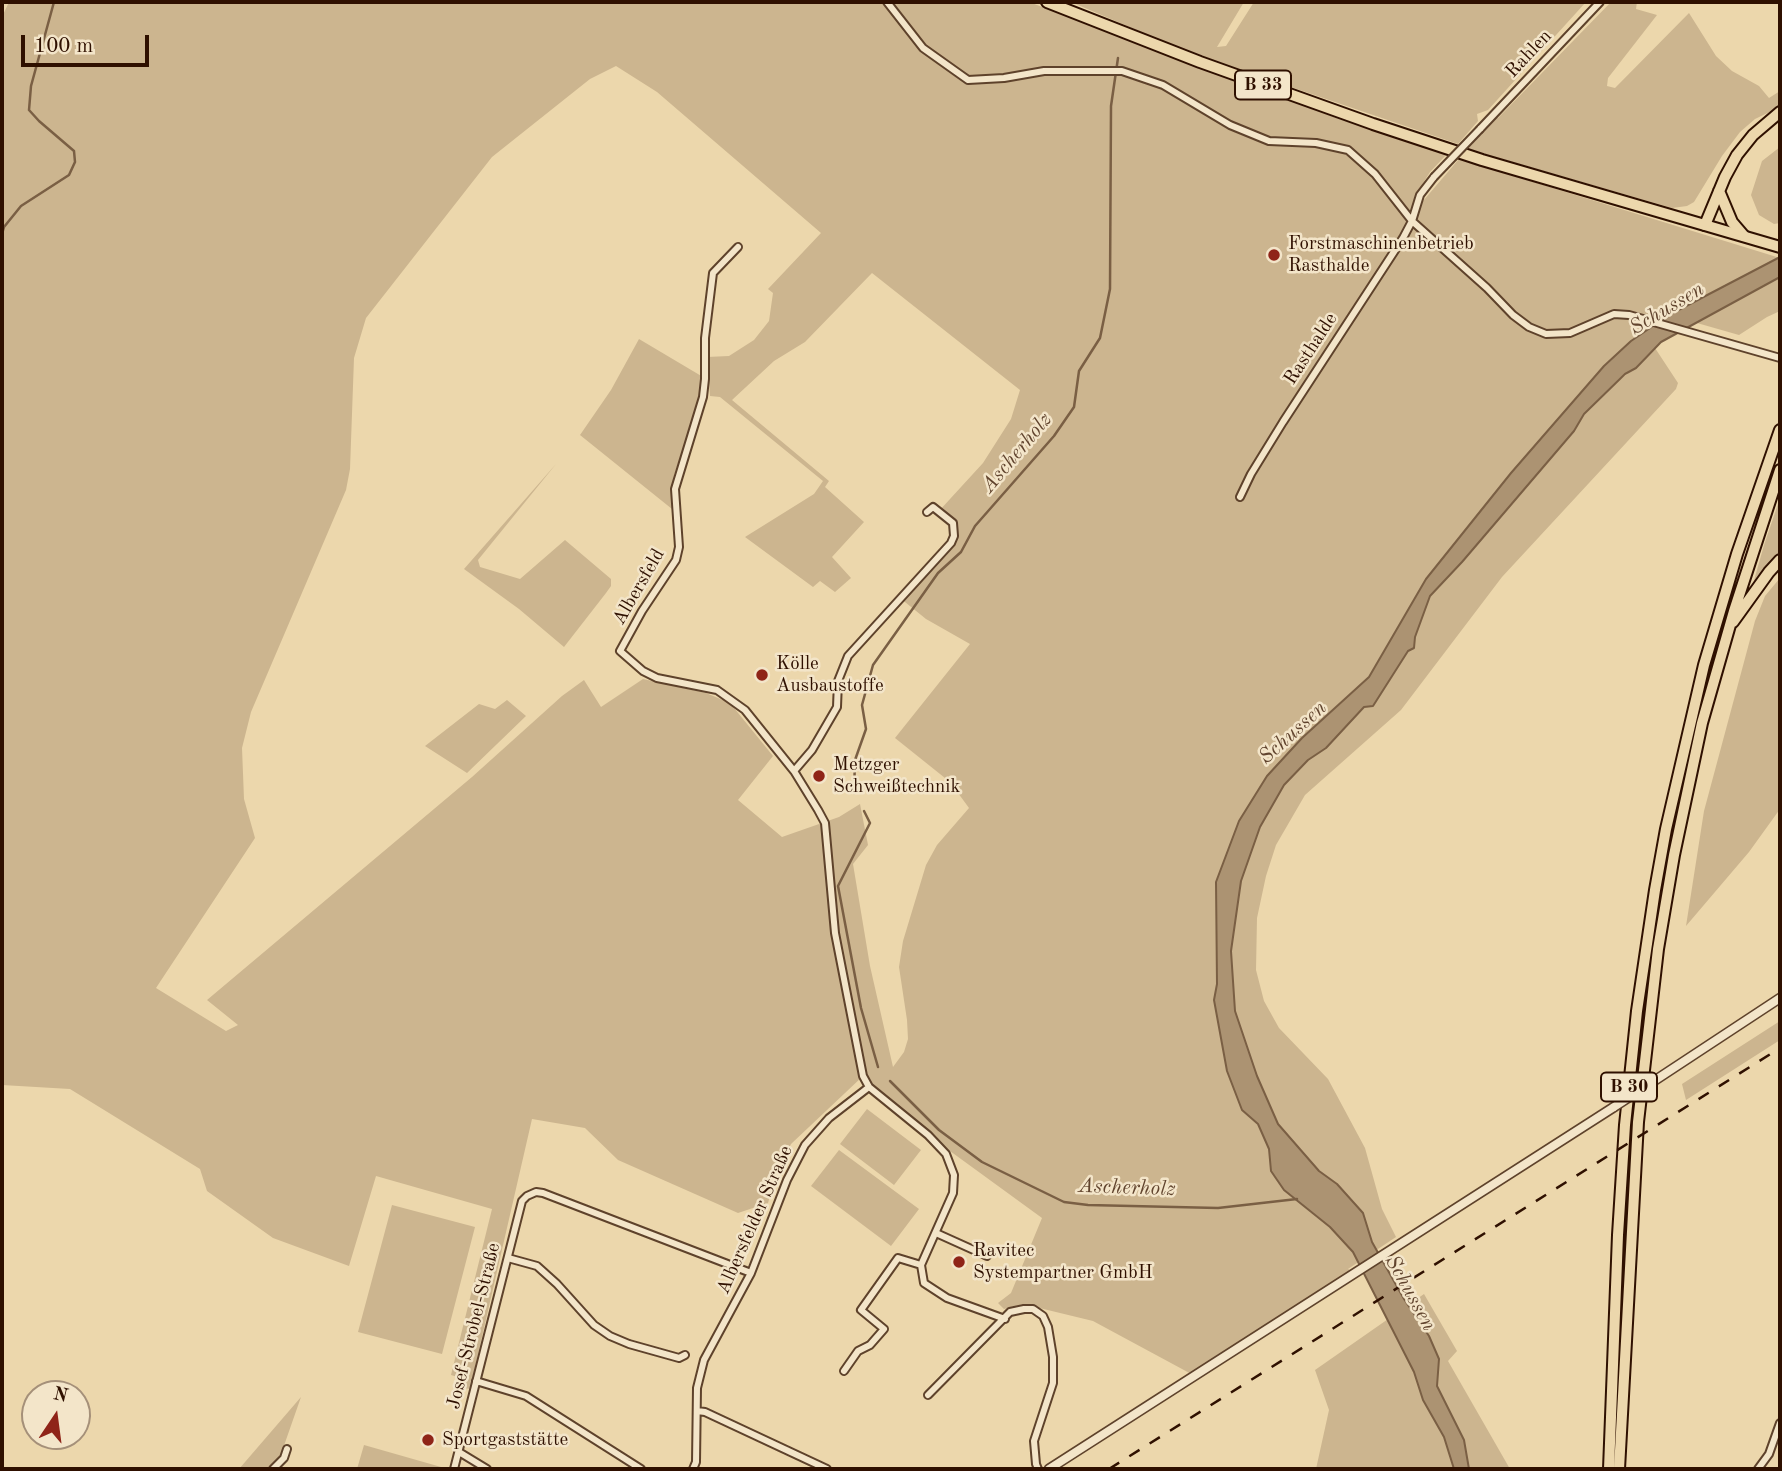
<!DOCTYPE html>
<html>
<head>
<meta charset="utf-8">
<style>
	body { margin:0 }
	#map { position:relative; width:1782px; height:1471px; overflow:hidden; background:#ecd7ac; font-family:"Old Standard TT",serif }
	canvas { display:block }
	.frame { position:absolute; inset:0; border:4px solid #2f1000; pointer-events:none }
	.north { position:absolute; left:21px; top:1380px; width:70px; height:70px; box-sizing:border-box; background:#f3e5c9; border:2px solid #a59079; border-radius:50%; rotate:13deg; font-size:19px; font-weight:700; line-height:28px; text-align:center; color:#2f1000 }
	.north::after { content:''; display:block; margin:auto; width:24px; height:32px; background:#8f2418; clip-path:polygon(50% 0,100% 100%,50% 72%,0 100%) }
	.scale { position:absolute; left:21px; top:35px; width:128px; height:32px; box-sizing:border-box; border:4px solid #2f1000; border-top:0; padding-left:9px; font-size:21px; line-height:24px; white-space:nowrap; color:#2f1000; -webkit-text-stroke:5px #f3e5c9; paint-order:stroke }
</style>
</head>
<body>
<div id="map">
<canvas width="1782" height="1471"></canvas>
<div class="frame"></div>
<div class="north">N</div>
<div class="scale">100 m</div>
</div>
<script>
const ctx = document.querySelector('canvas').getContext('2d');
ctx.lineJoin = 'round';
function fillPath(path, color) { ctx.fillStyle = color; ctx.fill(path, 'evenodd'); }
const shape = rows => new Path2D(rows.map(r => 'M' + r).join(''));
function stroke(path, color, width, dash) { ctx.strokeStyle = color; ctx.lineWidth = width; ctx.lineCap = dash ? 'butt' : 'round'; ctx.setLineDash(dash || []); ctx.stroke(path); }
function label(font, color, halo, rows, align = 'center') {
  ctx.font = font + ' "Old Standard TT",serif'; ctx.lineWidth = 5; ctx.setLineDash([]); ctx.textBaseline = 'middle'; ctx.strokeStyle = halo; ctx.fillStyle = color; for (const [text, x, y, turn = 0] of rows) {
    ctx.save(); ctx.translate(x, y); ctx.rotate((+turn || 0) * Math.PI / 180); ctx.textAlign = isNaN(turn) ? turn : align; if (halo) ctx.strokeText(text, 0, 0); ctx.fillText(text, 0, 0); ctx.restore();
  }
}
fillPath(shape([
	[9,2,1029,2,1339,119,1447,154,1430,172,1415,196,1423,201,1459,159,1780,258,1780,311,1767,317,1739,335,1669,315,1556,423,1511,473,1426,579,1369,677,1302,738,1326,748,1364,707,1381,694,1408,651,1414,648,1415,637,1430,596,1462,562,1574,431,1584,414,1617,381,1636,368,1655,348,1678,383,1676,389,1502,577,1401,710,1305,795,1276,845,1266,876,1257,918,1256,970,1264,1001,1279,1028,1328,1079,1365,1148,1382,1209,1396,1237,1348,1269,1357,1273,1195,1376,1093,1321,1023,1304,1004,1309,998,1303,1011,1293,1042,1218,928,1135,869,1087,863,1076,791,1144,776,1174,768,1203,738,1213,618,1160,585,1128,532,1119,470,1389,459,1387,461,1378,451,1375,492,1209,376,1176,349,1266,273,1238,207,1191,200,1169,70,1089,2,1085,2,17],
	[616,66,657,92,821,233,768,289,773,293,769,321,754,340,729,356,707,357,710,396,720,397,823,481,814,494,745,537,813,587,820,581,835,592,851,578,832,557,864,522,825,487,829,481,732,400,774,361,805,342,872,273,1020,390,1011,419,983,463,939,511,955,529,951,543,900,598,926,619,970,644,895,738,950,782,969,808,937,845,926,865,903,941,899,967,907,1020,908,1039,904,1052,893,1067,870,966,853,864,868,845,860,804,839,817,782,837,738,800,773,756,730,703,706,693,643,679,601,707,584,680,562,696,472,777,207,1000,238,1025,226,1031,156,988,255,838,244,799,242,748,251,712,346,490,350,469,354,358,366,318,492,157,590,79],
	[1071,2,1244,2,1217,47,1226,46,1254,2,1586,2,1488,110,1477,114,1478,121,1458,144,1244,71,1174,46],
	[1611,2,1637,2,1636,9,1657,15,1608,78,1607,86,1615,88,1689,13,1716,56,1732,71,1759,86,1769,98,1780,91,1780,121,1760,129,1780,107,1755,119,1740,132,1722,156,1694,202,1687,206,1672,208,1467,149,1490,121,1496,116,1498,118],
	[1780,147,1780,223,1774,224,1759,215,1751,195,1762,161],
	[639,339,703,377,700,399,674,475,672,509,580,435,611,390],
	[556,464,478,560,480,567,520,579,565,540,611,579,611,586,606,593,564,647,519,609,464,569],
	[1780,498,1780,551,1753,584,1764,545],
	[1780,578,1780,809,1749,852,1686,926,1704,811,1755,621,1765,596],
	[507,700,526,716,467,773,425,746,479,704,495,709],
	[1780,1021,1780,1040,1686,1100,1682,1084],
	[867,1109,921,1150,894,1185,840,1144],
	[839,1150,919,1209,891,1246,811,1186],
	[392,1205,475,1227,442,1354,358,1332],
	[1424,1294,1457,1351,1448,1361,1510,1469,1316,1469,1329,1410,1315,1370],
	[301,1397,280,1457,267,1469,239,1469],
	[364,1445,441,1467,440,1469,357,1469]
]), '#ccb58f');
const water = shape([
	[1780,257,1780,277,1661,342,1636,368,1625,374,1584,414,1574,431,1462,562,1430,596,1415,637,1414,648,1408,651,1373,706,1364,707,1326,748,1308,760,1284,785,1260,827,1241,881,1231,951,1235,1011,1257,1076,1278,1124,1319,1171,1337,1184,1363,1213,1372,1242,1404,1299,1429,1336,1439,1359,1437,1386,1464,1440,1469,1469,1454,1469,1444,1437,1423,1400,1414,1372,1353,1252,1330,1227,1284,1190,1271,1171,1269,1149,1258,1124,1242,1110,1227,1071,1214,1000,1217,984,1216,882,1239,821,1267,776,1302,738,1369,677,1426,579,1511,473,1604,366,1631,341,1669,315,1780,257]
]);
fillPath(water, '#ac9372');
stroke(water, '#7a5f44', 2);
stroke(shape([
	[2,234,4,227,21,206,69,175,75,162,74,151,39,121,29,110,31,86,54,2],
	[854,793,855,760,866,729,862,705,873,665,938,573,961,552,975,526,1054,436,1074,407,1079,371,1100,338,1110,289,1111,106,1118,58],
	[864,811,870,823,838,886,861,1008,878,1067],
	[890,1081,939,1130,982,1162,1064,1202,1088,1205,1218,1208,1297,1199]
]), '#7a5f44', 2.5);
const minor = shape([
	[887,2,923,48,968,80,1004,78,1044,71,1122,71,1163,85,1230,125,1269,141,1316,143,1348,150,1375,174,1412,221,1487,288,1513,315,1529,327,1546,334,1570,333,1614,314,1629,315,1780,358],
	[1480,129,1600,2],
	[738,247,713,273,705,338,705,379,703,397,675,489,679,547,676,560,642,611,620,651,643,671,657,678,717,690,745,710,794,771,818,810,825,823,835,933,863,1076,869,1087,928,1135,946,1154,954,1175,953,1193,921,1265,924,1283,947,1298,1005,1319],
	[1240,497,1251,474,1283,422,1403,238,1412,221,1420,195,1434,177],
	[794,771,812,750,837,707,838,681,848,656,951,543,954,536,953,523,933,507,927,512],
	[936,1233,987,1256],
	[508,1258,537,1266,557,1284,594,1325,610,1336,629,1344,679,1358,685,1355],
	[844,1371,858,1351,870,1345,884,1329,861,1310,898,1258,921,1265],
	[476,1381,526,1396,641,1469],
	[928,1395,1010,1312,1024,1309,1033,1309,1043,1316,1048,1327,1053,1357,1053,1383,1034,1441,1036,1464,1038,1469],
	[697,1411,705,1412,827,1469],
	[459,1452,487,1469],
	[273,1469,284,1458,287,1449],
	[454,1469,522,1201,527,1196,536,1192,543,1193,751,1273],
	[693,1469,696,1462,697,1388,704,1360,751,1273,787,1180,805,1145,829,1118,869,1087],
	[1758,1469,1769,1454,1780,1423]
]);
const tertiary = shape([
	[1654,1081,1780,998],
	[1049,1469,1614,1107]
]);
const primary = shape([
	[1047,2,1200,62,1373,124,1482,160,1780,247]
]);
const trunk = shape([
	[1719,191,1732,222,1744,236],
	[1705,225,1725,177,1737,155,1753,135,1780,112],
	[1733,622,1769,572,1780,560],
	[1609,1469,1618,1235,1625,1125,1637,1011,1655,890,1666,829,1704,665,1737,554,1780,430],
	[1619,1469,1638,1122,1658,949,1674,855,1702,723,1734,611,1780,470]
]);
stroke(minor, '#5e422b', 10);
stroke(tertiary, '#5e422b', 11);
stroke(primary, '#2f1000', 14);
stroke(trunk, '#2f1000', 14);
stroke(minor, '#f3e5c9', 6);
stroke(tertiary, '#f3e5c9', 8);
stroke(primary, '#ecd7ac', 10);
stroke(trunk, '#ecd7ac', 10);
stroke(shape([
	[1109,1469,1780,1048]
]), '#2f1000', 2.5, [12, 12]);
const minorBridge = shape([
	[1434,177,1480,129]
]);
const tertiaryBridge = shape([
	[1614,1107,1654,1081]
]);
stroke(minorBridge, '#5e422b', 10, []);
stroke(tertiaryBridge, '#5e422b', 11, []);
stroke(minorBridge, '#f3e5c9', 6);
stroke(tertiaryBridge, '#f3e5c9', 8);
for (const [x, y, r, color] of [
	[1274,255,7,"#8f2418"],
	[762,675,7,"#8f2418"],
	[819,776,7,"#8f2418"],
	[959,1262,7,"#8f2418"],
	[428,1440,7,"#8f2418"]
]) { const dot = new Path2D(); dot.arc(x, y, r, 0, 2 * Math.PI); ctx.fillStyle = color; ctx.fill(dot); stroke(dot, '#f3e5c9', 2.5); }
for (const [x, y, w] of [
	[1263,85,56],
	[1629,1087,56]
]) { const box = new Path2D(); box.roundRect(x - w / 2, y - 14.5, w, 29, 5); ctx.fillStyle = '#f3e5c9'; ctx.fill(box); stroke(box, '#2f1000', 2); }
label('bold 18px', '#2f1000', null, [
	["B 33",1263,85],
	["B 30",1629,1087]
]);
label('19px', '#2f1000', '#f3e5c9', [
	["Rahlen",1529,54,-47],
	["Rasthalde",1311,349,-57],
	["Albersfeld",639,587,-60],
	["Albersfelder Straße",755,1220,-66],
	["Josef-Strobel-Straße",474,1326,-76]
]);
label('19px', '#2f1000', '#f3e5c9', [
	["Forstmaschinenbetrieb",1288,244],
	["Rasthalde",1288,266],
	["Kölle",776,664],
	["Ausbaustoffe",776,686],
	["Metzger",833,765],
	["Schweißtechnik",833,787],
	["Ravitec",973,1251],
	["Systempartner GmbH",973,1273],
	["Sportgaststätte",442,1440]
], 'left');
label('italic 21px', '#61442e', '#f3e5c9', [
	["Schussen",1667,309,-31],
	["Ascherholz",1017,453,-50],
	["Schussen",1293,733,-42],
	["Ascherholz",1127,1188,2],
	["Schussen",1410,1293,61]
]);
</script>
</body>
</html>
